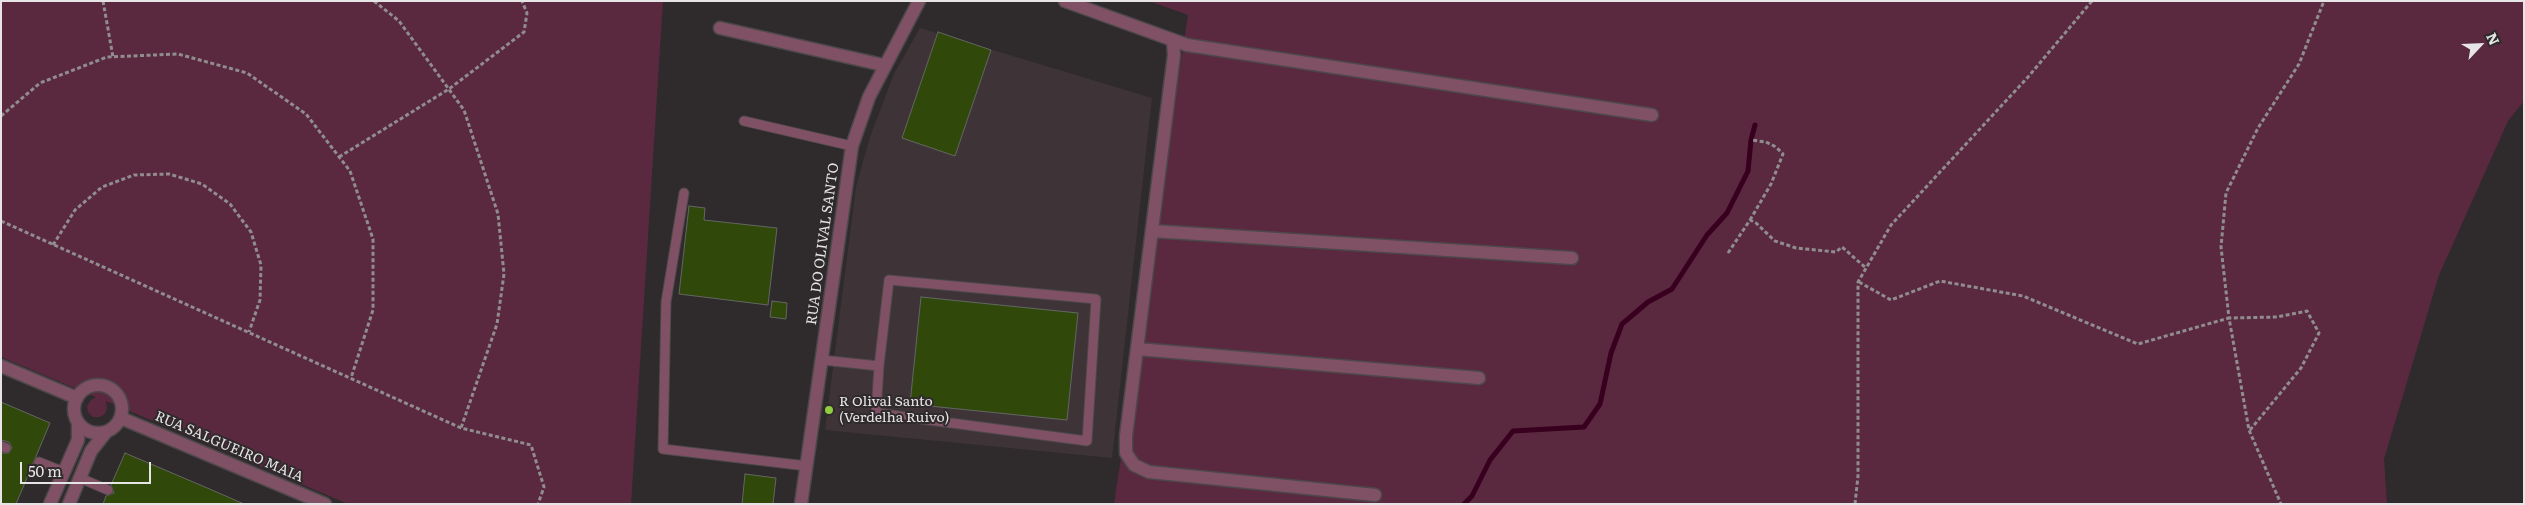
<!DOCTYPE html>
<html>
<head>
<meta charset="utf-8">
<style>
	body { margin:0 }
	#map { position:relative; width:2525px; height:505px; overflow:hidden; background:#2f2a2c; font-family:Literata,serif }
	canvas { display:block }
	.frame { position:absolute; inset:0; border:2px solid #e7e4e5; pointer-events:none }
	.north { position:absolute; left:2455px; top:20px; width:50px; height:50px; -webkit-text-stroke:4px #2f2a2c; paint-order:stroke; rotate:65deg; font-size:14px; font-weight:700; line-height:20px; text-align:center; color:#e7e4e5 }
	.north::after { content:''; display:block; margin:auto; width:18px; height:22px; background:#e7e4e5; clip-path:polygon(50% 0,100% 100%,50% 72%,0 100%) }
	.scale { position:absolute; left:20px; top:462px; width:131px; height:22px; box-sizing:border-box; border:2px solid #e7e4e5; border-top:0; padding-left:6px; font-size:15px; line-height:18px; white-space:nowrap; color:#e7e4e5; -webkit-text-stroke:4px #2f2a2c; paint-order:stroke }
</style>
</head>
<body>
<div id="map">
<canvas width="2525" height="505"></canvas>
<div class="frame"></div>
<div class="north">N</div>
<div class="scale">50 m</div>
</div>
<script>
const ctx = document.querySelector('canvas').getContext('2d');
ctx.lineJoin = 'round';
function fillPath(path, color) { ctx.fillStyle = color; ctx.fill(path, 'evenodd'); }
const shape = rows => new Path2D(rows.map(r => 'M' + r).join(''));
function stroke(path, color, width, dash) { ctx.strokeStyle = color; ctx.lineWidth = width; ctx.lineCap = dash ? 'butt' : 'round'; ctx.setLineDash(dash || []); ctx.stroke(path); }
function label(font, color, halo, rows, align = 'center') {
  ctx.font = font + ' Literata,serif'; ctx.lineWidth = 4; ctx.setLineDash([]); ctx.textBaseline = 'middle'; ctx.strokeStyle = halo; ctx.fillStyle = color; for (const [text, x, y, turn = 0] of rows) {
    ctx.save(); ctx.translate(x, y); ctx.rotate((+turn || 0) * Math.PI / 180); ctx.textAlign = isNaN(turn) ? turn : align; if (halo) ctx.strokeText(text, 0, 0); ctx.fillText(text, 0, 0); ctx.restore();
  }
}
fillPath(shape([
	[920,28,1152,98,1112,458,825,430,856,187,870,137,894,74]
]), '#3e3438');
fillPath(shape([
	[1,1,663,1,631,504,348,504,106,401,107,408,105,414,100,417,93,417,88,412,87,406,91,400,96,397,1,357],
	[1149,1,2524,1,2524,101,2508,121,2439,275,2384,459,2387,504,1114,504,1188,15]
]), '#5a293f');
stroke(shape([
	[1464,504,1472,496,1490,460,1513,431,1584,427,1600,404,1611,353,1622,324,1648,302,1672,289,1707,235,1727,213,1748,171,1751,140,1755,125]
]), '#38001e', 5);
const building = shape([
	[938,32,991,50,955,156,902,138,938,32],
	[689,206,705,208,704,220,777,228,768,305,679,294,689,206],
	[921,297,1078,313,1067,420,910,404,921,297],
	[772,301,787,303,786,319,770,317,772,301],
	[1,402,50,423,16,504,1,504,1,453,9,453,12,448,9,442,1,440,1,402],
	[125,453,212,490,244,504,103,504,106,496,114,493,111,485,125,453],
	[745,474,776,478,773,504,742,504,745,474]
]);
fillPath(building, '#30490b');
stroke(building, '#646662', 1);
const service = shape([
	[744,121,852,146],
	[684,193,666,302,663,449,807,466],
	[822,360,879,366,876,413,1087,441,1096,299,889,280,879,366],
	[1,446,6,448],
	[39,462,64,472],
	[80,478,108,490]
]);
const minor = shape([
	[1065,1,1187,45,1652,115],
	[720,28,883,65],
	[1173,40,1174,55,1126,436,1126,453,1134,465,1149,472,1375,495],
	[1152,231,1572,258],
	[1137,349,1479,378],
	[1,366,77,398],
	[121,418,325,504]
]);
const tertiary = shape([
	'74 409a24 24 0 1 1 48 0a24 24 0 1 1-48 0Z',
	[50,504,78,440,78,422],
	[69,504,91,451,106,432],
	[801,504,852,146,869,97,919,1]
]);
stroke(service, '#4c484a', 11);
stroke(minor, '#4c484a', 15);
stroke(tertiary, '#4c484a', 15);
stroke(shape([
	[103,1,113,57],
	[374,1,399,21,464,110,498,214,504,274,497,324,461,428],
	[1,116,40,83,107,57,178,54,247,73,306,114,350,171,373,239,373,310,351,378],
	[339,157,449,89,524,32,527,13,522,1],
	[1750,220,1771,184,1783,154,1776,147,1766,142,1751,140],
	[1,221,461,428,531,445,544,487,538,504],
	[53,245,75,210,102,187,134,175,169,174,202,184,230,204,251,232,261,265,260,300,249,332],
	[1728,253,1750,220,1756,223,1775,241,1796,248,1836,252,1842,247,1866,268],
	[1859,282,1891,300,1940,281,2023,296,2138,344,2229,318,2249,430,2281,504],
	[2250,430,2301,368,2319,333,2307,311,2277,317,2229,318,2221,247,2226,193,2258,128,2299,64,2324,1],
	[1855,504,1858,476,1858,282,1891,225,2028,77,2092,1]
]), '#918d8f', 3, [4, 2.5]);
stroke(service, '#805164', 9);
stroke(minor, '#805164', 12);
stroke(tertiary, '#805164', 12);
for (const [x, y, r, color] of [
	[829,410,5,"#90cd41"]
]) { const dot = new Path2D(); dot.arc(x, y, r, 0, 2 * Math.PI); ctx.fillStyle = color; ctx.fill(dot); stroke(dot, '#2f2a2c', 2); }
label('14px', '#e7e4e5', '#2f2a2c', [
	["RUA DO OLIVAL SANTO",823,244,-82],
	["RUA SALGUEIRO MAIA",229,447,23]
]);
label('14px', '#e7e4e5', '#2f2a2c', [
	["R Olival Santo",839,402],
	["(Verdelha Ruivo)",839,418]
], 'left');
</script>
</body>
</html>
